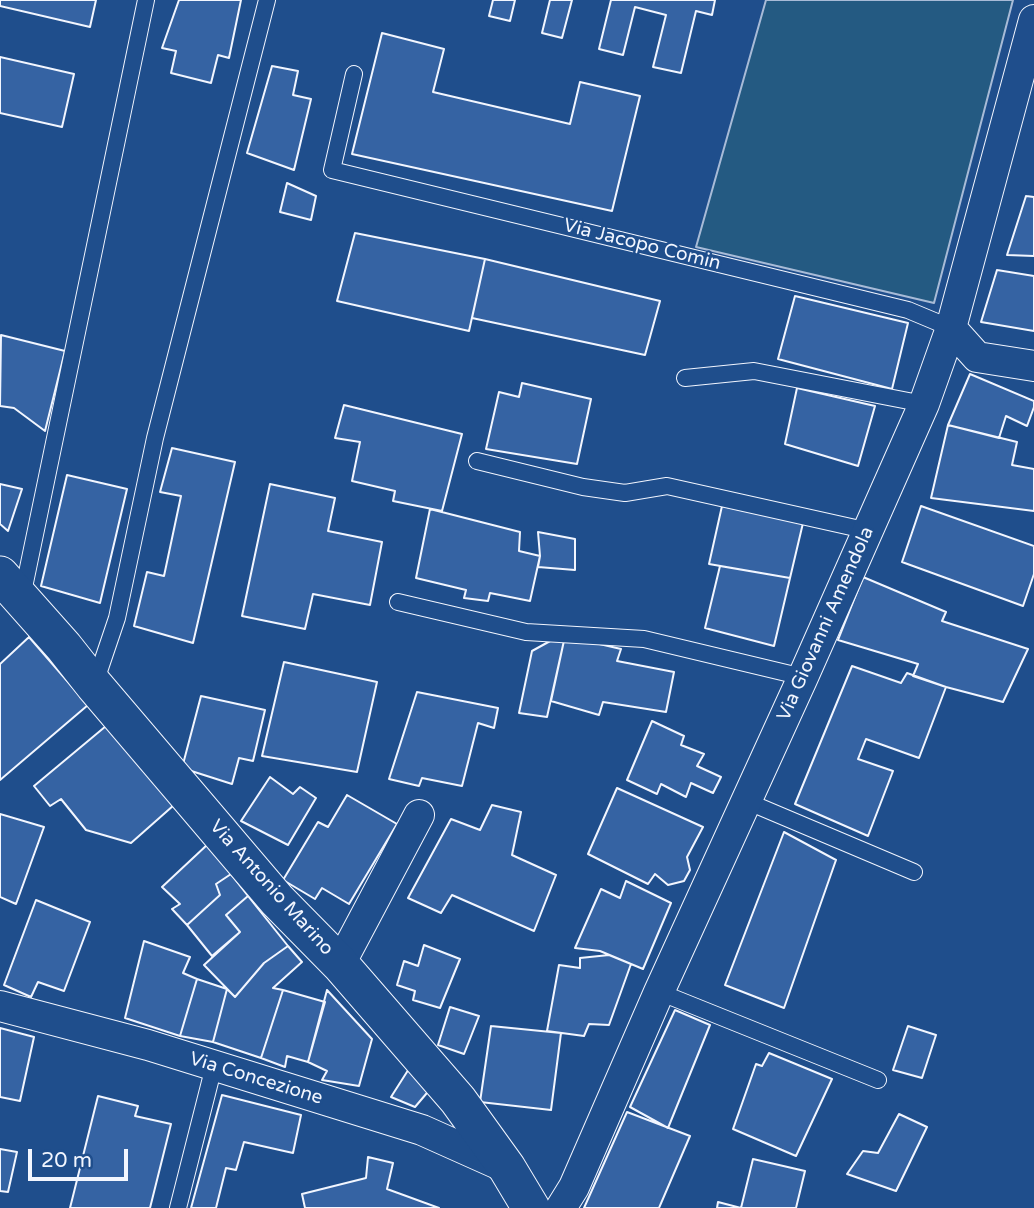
<!DOCTYPE html>
<html>
<head>
<meta charset="utf-8">
<style>
	body { margin:0 }
	#map { position:relative; width:1034px; height:1208px; overflow:hidden; background:#1f4e8c; font-family:"Varela Round",sans-serif }
	canvas { display:block }
	.scale { position:absolute; left:28px; top:1149px; width:100px; height:32px; box-sizing:border-box; border:4px solid #f2f6ff; border-top:0; padding-left:9px; font-size:21px; line-height:24px; white-space:nowrap; color:#f2f6ff; -webkit-text-stroke:5px #1f4e8c; paint-order:stroke }
</style>
</head>
<body>
<div id="map">
<canvas width="1034" height="1208"></canvas>
<div class="scale">20 m</div>
</div>
<script>
const ctx = document.querySelector('canvas').getContext('2d');
ctx.lineJoin = 'round';
function fillPath(path, color) { ctx.fillStyle = color; ctx.fill(path, 'evenodd'); }
const shape = rows => new Path2D(rows.map(r => 'M' + r).join(''));
function stroke(path, color, width, dash) { ctx.strokeStyle = color; ctx.lineWidth = width; ctx.lineCap = dash ? 'butt' : 'round'; ctx.setLineDash(dash || []); ctx.stroke(path); }
function label(font, color, halo, rows, align = 'center') {
  ctx.font = font + ' "Varela Round",sans-serif'; ctx.lineWidth = 5; ctx.setLineDash([]); ctx.textBaseline = 'middle'; ctx.strokeStyle = halo; ctx.fillStyle = color; for (const [text, x, y, turn = 0] of rows) {
    ctx.save(); ctx.translate(x, y); ctx.rotate((+turn || 0) * Math.PI / 180); ctx.textAlign = isNaN(turn) ? turn : align; if (halo) ctx.strokeText(text, 0, 0); ctx.fillText(text, 0, 0); ctx.restore();
  }
}
const green = shape([
	[766,0,1013,0,934,303,696,247,766,0]
]);
fillPath(green, '#245a82');
stroke(green, '#a8bbd7', 2);
const building = shape([
	[0,0,96,0,90,27,0,6,0,0],
	[179,0,241,0,229,58,218,55,211,83,171,73,176,51,162,48,179,0],
	[493,0,515,0,510,21,489,16,493,0],
	[550,0,572,0,562,38,542,33,550,0],
	[611,0,715,0,712,15,696,11,681,73,653,67,666,15,635,7,623,55,599,49,611,0],
	[382,33,444,49,433,92,570,124,580,82,640,96,612,211,352,154,382,33],
	[0,57,74,74,62,127,0,113,0,57],
	[272,66,298,71,293,95,311,99,294,170,247,153,272,66],
	[287,183,316,196,311,220,280,212,287,183],
	[1026,196,1034,197,1034,256,1007,255,1026,196],
	[355,233,485,259,469,331,337,301,355,233],
	[485,259,660,301,645,355,472,318,485,259],
	[997,270,1034,276,1034,331,981,322,997,270],
	[795,296,908,323,892,389,778,359,795,296],
	[1,335,65,351,45,431,14,408,0,406,1,335],
	[970,374,1034,401,1034,407,1027,426,1006,416,999,438,948,425,970,374],
	[522,383,591,399,577,464,486,449,499,392,519,397,522,383],
	[797,388,875,406,858,466,785,444,797,388],
	[344,405,462,434,442,511,393,501,395,491,352,481,360,442,335,438,344,405],
	[948,425,1017,442,1012,465,1034,469,1034,511,931,498,948,425],
	[172,448,235,462,193,643,134,626,147,572,164,576,181,496,160,492,172,448],
	[67,475,127,489,100,603,41,586,67,475],
	[0,484,22,489,8,531,0,524,0,484],
	[270,484,335,498,328,531,382,542,370,605,313,594,305,629,242,616,270,484],
	[722,506,803,523,790,578,709,564,722,506],
	[921,506,1034,546,1034,574,1023,606,902,562,921,506],
	[430,509,520,532,519,551,540,556,530,601,490,593,488,601,464,598,466,590,416,578,430,509],
	[538,532,575,539,575,570,538,567,540,556,538,532],
	[720,566,790,578,774,646,705,628,720,566],
	[863,577,946,612,942,621,1028,649,1003,702,946,687,913,676,918,664,838,640,863,577],
	[565,636,621,649,617,661,674,672,666,712,603,702,599,715,551,701,565,636],
	[565,636,547,717,519,713,532,651,552,640,565,636],
	[29,637,88,705,0,780,0,664,29,637],
	[284,662,377,682,357,772,262,756,284,662],
	[852,666,901,683,907,673,946,687,919,758,866,739,858,759,893,771,868,836,795,804,852,666],
	[417,692,498,708,494,728,478,723,462,786,422,778,419,786,389,779,417,692],
	[201,696,265,710,253,761,239,758,232,784,182,768,201,696],
	[652,721,684,736,681,745,704,754,697,766,721,777,713,793,691,783,686,797,661,784,657,794,627,780,652,721],
	[106,726,174,805,131,843,86,830,61,799,50,806,34,786,106,726],
	[270,777,293,794,300,787,316,798,288,845,241,821,270,777],
	[617,788,703,827,687,857,690,870,684,881,668,885,655,874,648,884,588,854,617,788],
	[347,795,397,824,349,904,322,888,315,899,283,880,318,822,328,827,347,795],
	[492,805,521,812,512,855,556,875,534,931,452,895,441,913,408,898,451,819,480,830,492,805],
	[0,814,44,827,16,904,0,897,0,814],
	[784,832,836,860,784,1008,725,985,784,832],
	[208,844,231,874,216,884,220,895,187,925,172,909,180,904,162,887,208,844],
	[231,874,248,896,226,915,240,932,212,956,187,925,220,895,216,884,231,874],
	[626,881,671,903,643,969,600,951,575,948,601,889,620,898,626,881],
	[248,896,288,946,264,963,235,997,204,965,240,932,226,915,248,896],
	[36,900,90,922,64,991,38,982,31,997,4,985,36,900],
	[144,941,190,957,183,973,197,979,180,1036,125,1018,144,941],
	[424,945,460,959,440,1008,413,1000,415,991,397,985,404,961,418,966,424,945],
	[288,946,302,962,273,988,283,990,261,1058,213,1042,227,989,235,997,264,963,288,946],
	[609,955,631,964,609,1025,589,1024,584,1036,547,1031,559,965,580,968,580,958,609,955],
	[197,979,227,989,213,1042,180,1036,197,979],
	[283,990,325,1002,308,1062,287,1056,285,1067,261,1058,283,990],
	[327,990,372,1039,359,1086,322,1080,327,1071,308,1062,327,990],
	[450,1007,479,1016,464,1054,438,1045,450,1007],
	[675,1010,710,1025,668,1128,630,1107,675,1010],
	[491,1026,561,1033,551,1110,480,1102,491,1026],
	[908,1026,936,1035,922,1078,893,1070,908,1026],
	[0,1028,34,1037,20,1101,0,1097,0,1028],
	[769,1053,832,1079,796,1156,733,1129,756,1064,762,1066,769,1053],
	[412,1064,432,1087,415,1107,391,1097,412,1064],
	[222,1095,301,1115,293,1153,244,1142,236,1170,226,1168,216,1208,191,1208,222,1095],
	[98,1096,138,1106,135,1116,171,1124,150,1208,70,1208,98,1096],
	[627,1112,690,1136,659,1208,584,1208,627,1112],
	[899,1114,927,1127,896,1191,847,1174,863,1151,878,1153,899,1114],
	[0,1149,17,1152,8,1192,0,1191,0,1149],
	[368,1157,393,1163,387,1189,439,1208,305,1208,302,1194,366,1178,368,1157],
	[753,1159,805,1171,796,1208,717,1208,718,1202,741,1208,753,1159]
]);
fillPath(building, '#3563a3');
stroke(building, '#f2f6ff', 2);
const service = shape([
	[354,74,332,170,908,310,951,328],
	[685,378,754,371,924,404],
	[477,461,583,487,625,493,667,486,869,531],
	[22,597,146,0],
	[398,602,526,632,644,639,803,677],
	[95,683,117,618,155,438,267,0],
	[746,801,914,872],
	[659,992,878,1080],
	[178,1208,214,1066]
]);
const minor = shape([
	[951,328,977,357,1034,366],
	[340,964,419,815],
	[0,1006,148,1045,422,1130,507,1168],
	[561,1208,574,1187,659,992,803,677,924,404,951,328,1034,20]
]);
const tertiary = shape([
	[0,575,64,647,94,685,277,900,340,964,458,1100,507,1168,531,1208]
]);
stroke(service, '#f2f6ff', 18);
stroke(minor, '#f2f6ff', 32);
stroke(tertiary, '#f2f6ff', 39);
stroke(service, '#1f4e8c', 16);
stroke(minor, '#1f4e8c', 30);
stroke(tertiary, '#1f4e8c', 37);
label('19px', '#f2f6ff', '#1f4e8c', [
	["Via Jacopo Comin",642,245,14],
	["Via Giovanni Amendola",826,624,-66],
	["Via Antonio Marino",271,888,48],
	["Via Concezione",256,1079,17]
]);
</script>
</body>
</html>
